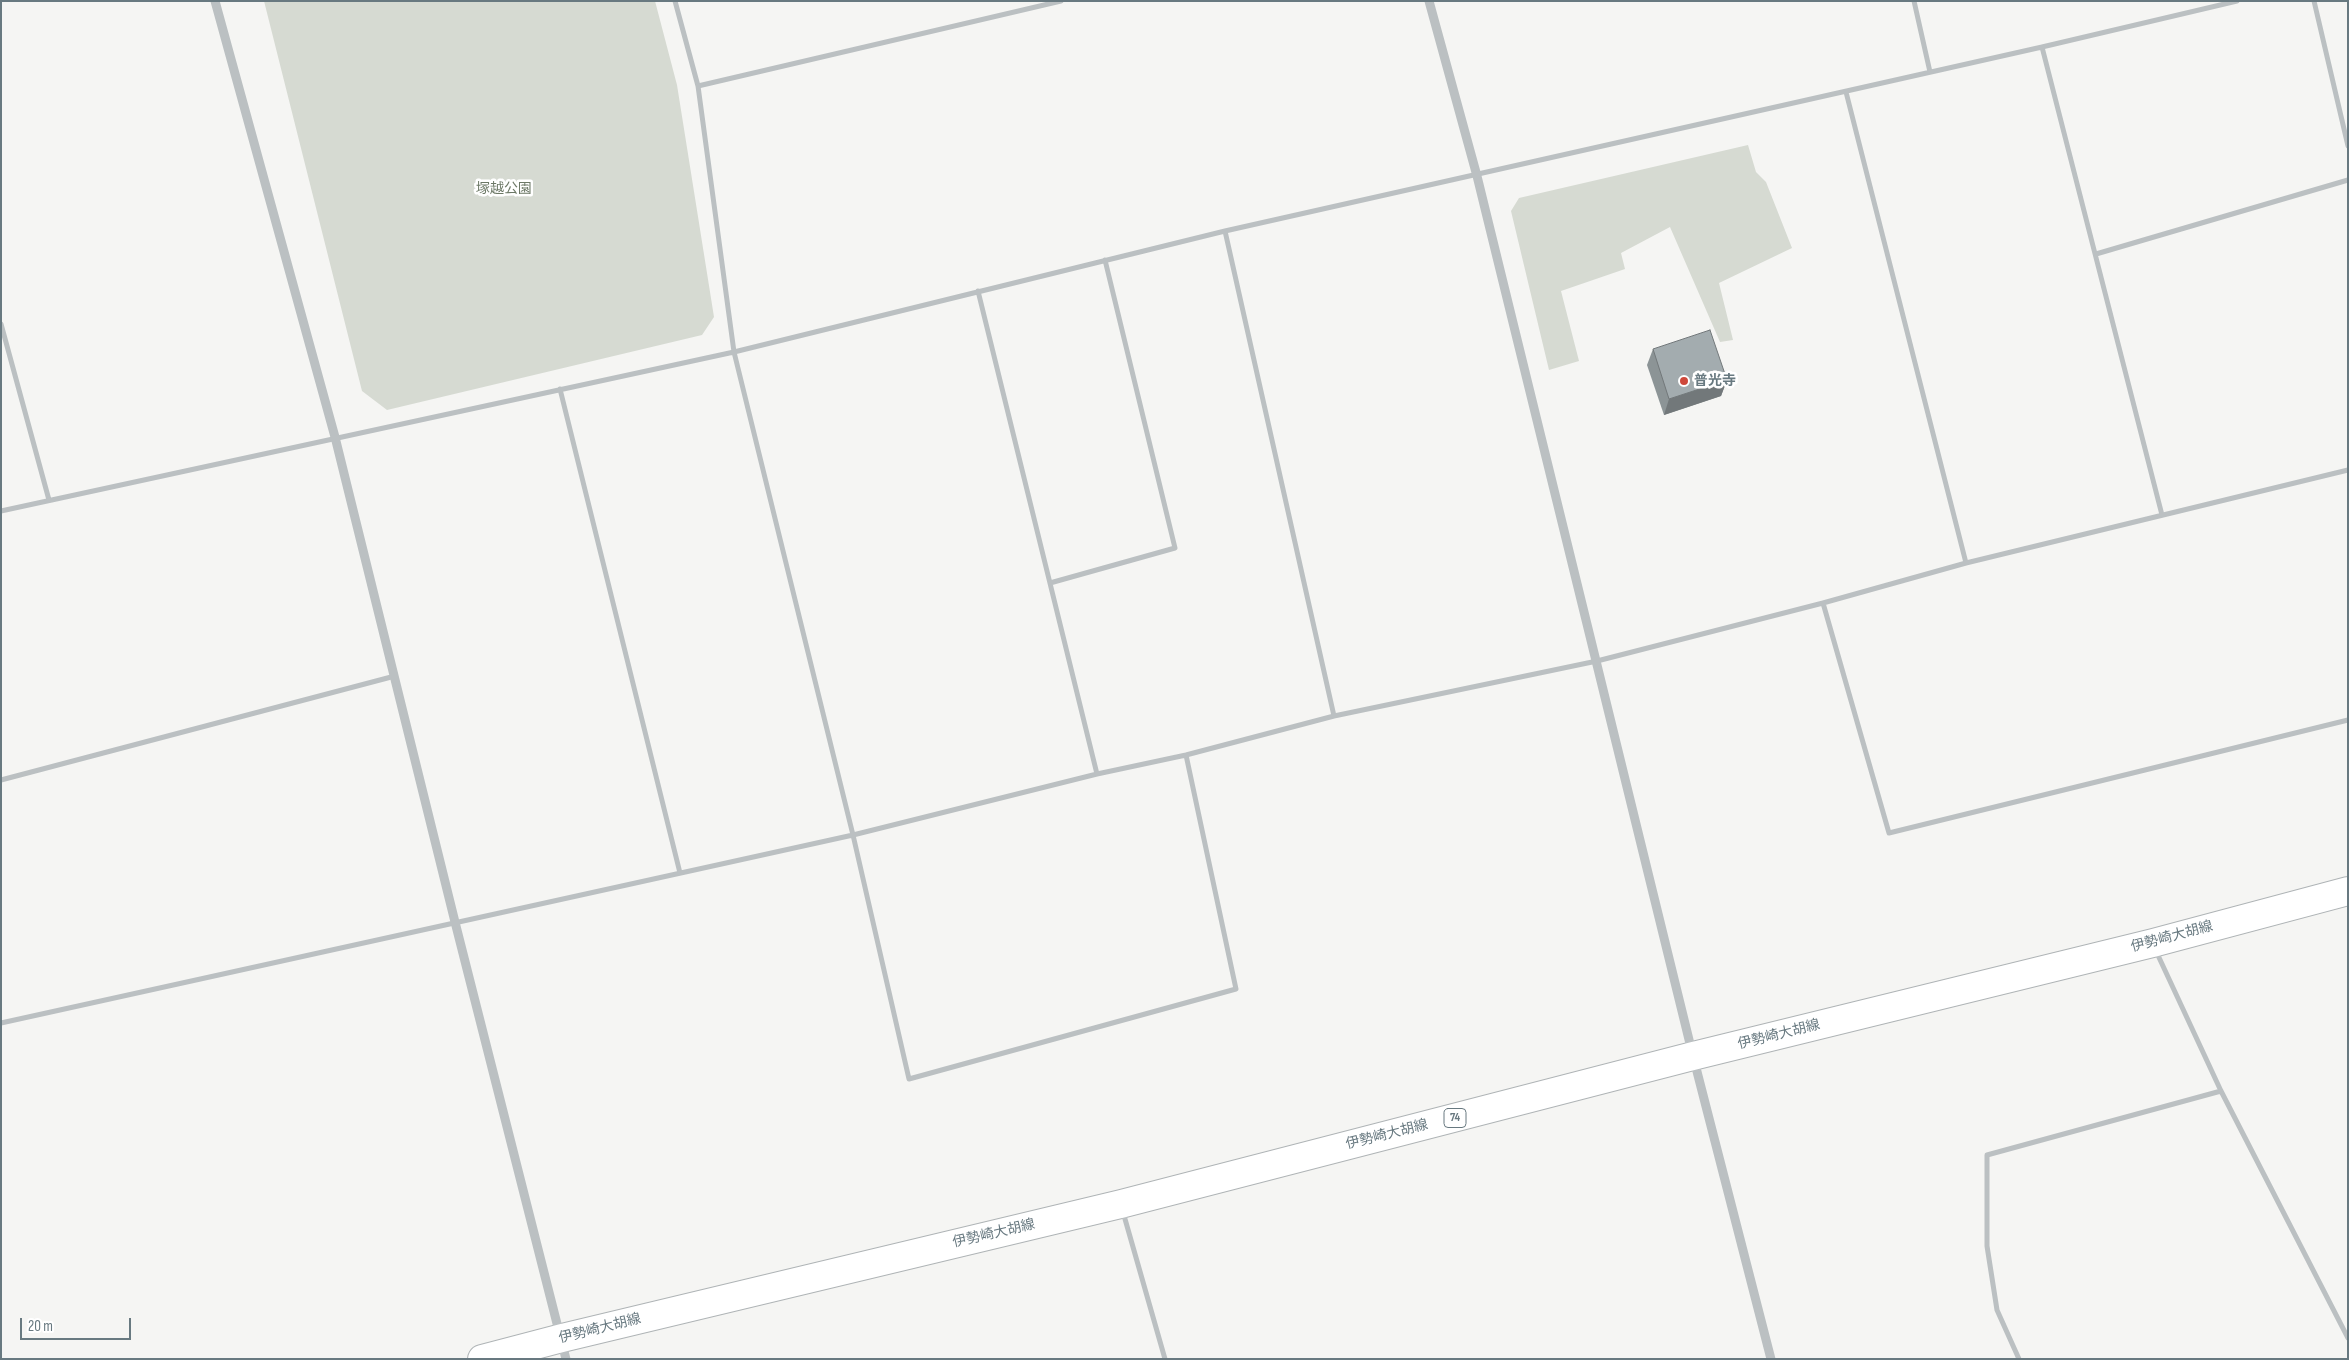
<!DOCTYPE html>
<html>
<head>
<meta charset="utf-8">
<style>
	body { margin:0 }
	#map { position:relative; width:2349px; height:1360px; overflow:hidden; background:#f5f5f3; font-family:"Sofia Sans Condensed",sans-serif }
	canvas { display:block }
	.frame { position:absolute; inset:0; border:2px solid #687980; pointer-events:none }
	.scale { position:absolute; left:20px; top:1318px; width:111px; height:22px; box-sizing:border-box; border:2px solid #687980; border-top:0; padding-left:6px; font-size:15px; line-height:18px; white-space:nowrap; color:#687980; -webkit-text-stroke:4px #fff; paint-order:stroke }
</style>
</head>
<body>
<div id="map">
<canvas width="2349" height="1360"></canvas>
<div class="frame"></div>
<div class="scale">20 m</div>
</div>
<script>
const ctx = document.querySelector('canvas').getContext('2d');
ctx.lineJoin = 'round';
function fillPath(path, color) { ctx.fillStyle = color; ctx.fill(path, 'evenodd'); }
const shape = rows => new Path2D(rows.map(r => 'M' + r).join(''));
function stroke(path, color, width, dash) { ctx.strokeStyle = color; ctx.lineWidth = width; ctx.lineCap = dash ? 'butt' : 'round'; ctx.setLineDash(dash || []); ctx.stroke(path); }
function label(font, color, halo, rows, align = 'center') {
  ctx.font = font + ' "Sofia Sans Condensed","Noto Sans JP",sans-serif'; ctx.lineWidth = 5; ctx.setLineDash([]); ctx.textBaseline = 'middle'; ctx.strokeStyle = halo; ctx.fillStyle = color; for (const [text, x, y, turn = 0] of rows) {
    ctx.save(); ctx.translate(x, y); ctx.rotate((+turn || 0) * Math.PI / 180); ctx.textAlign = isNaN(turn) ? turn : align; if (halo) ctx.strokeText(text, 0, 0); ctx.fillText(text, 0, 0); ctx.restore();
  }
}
fillPath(shape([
	[264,1,655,1,677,85,714,317,702,335,387,410,362,391],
	[1748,145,1756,172,1766,182,1792,248,1719,283,1733,340,1720,342,1670,227,1621,253,1625,269,1561,291,1579,361,1549,370,1511,211,1519,198]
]), '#d6dad2');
const primary = shape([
	[482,1359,562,1338,1121,1204,1693,1056,2153,943,2348,891]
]);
stroke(primary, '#afb4b6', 30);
stroke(shape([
	[675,1,698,86,734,352,853,835,909,1079,1236,989,1186,755],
	[1914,1,1930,72],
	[2314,1,2348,146],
	[2042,47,2162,515],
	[698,86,1061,1],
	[1846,92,1966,563],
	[1225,231,1334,716],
	[2096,254,2348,180],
	[978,291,1097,774],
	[1,324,49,500],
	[560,389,680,873],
	[1,511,734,352,1225,231,2042,47,2237,1],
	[1050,583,1175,548,1105,260],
	[1823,603,1889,833,2348,720],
	[1,780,395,676],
	[2156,951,2221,1091,2348,1338],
	[1,1023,853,835,1097,774,1186,755,1334,716,1597,661,1823,603,1966,563,2348,470],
	[1123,1212,1165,1359],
	[2019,1359,1997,1310,1987,1246,1987,1155,2221,1091]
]), '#bbc0c2', 5);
stroke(shape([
	[215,1,335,437,455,922,566,1359],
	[1429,1,1477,176,1693,1056,1771,1359]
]), '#bbc0c2', 9);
stroke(primary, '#fff', 28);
fillPath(shape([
	[1653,349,1727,380,1721,396,1664,415,1647,365]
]), '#8c9496');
fillPath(shape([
	[1727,380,1721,396,1664,415,1669,399]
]), '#72787a');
const building = shape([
	[1710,330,1727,380,1669,399,1653,349,1710,330]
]);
fillPath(building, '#a3acaf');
stroke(building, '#72787a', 1);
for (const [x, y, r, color] of [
	[1684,381,5,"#ce483a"]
]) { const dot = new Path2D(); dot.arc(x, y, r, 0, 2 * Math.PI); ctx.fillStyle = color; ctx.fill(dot); stroke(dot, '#fff', 2); }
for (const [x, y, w] of [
	[1455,1118,22]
]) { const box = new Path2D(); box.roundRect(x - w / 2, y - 9.5, w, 19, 4); ctx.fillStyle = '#fff'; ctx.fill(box); stroke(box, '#687980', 1); }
label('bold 12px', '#687980', null, [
	["74",1455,1118]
]);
label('14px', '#6c7866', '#fff', [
	["塚越公園",504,189]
]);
label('bold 14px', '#687980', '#fff', [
	["普光寺",1694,381]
], 'left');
label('14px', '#687980', '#fff', [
	["伊勢崎大胡線",2172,937,-15],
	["伊勢崎大胡線",1779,1035,-14],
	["伊勢崎大胡線",1387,1135,-14],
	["伊勢崎大胡線",994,1234,-13],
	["伊勢崎大胡線",600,1329,-14]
]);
</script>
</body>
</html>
